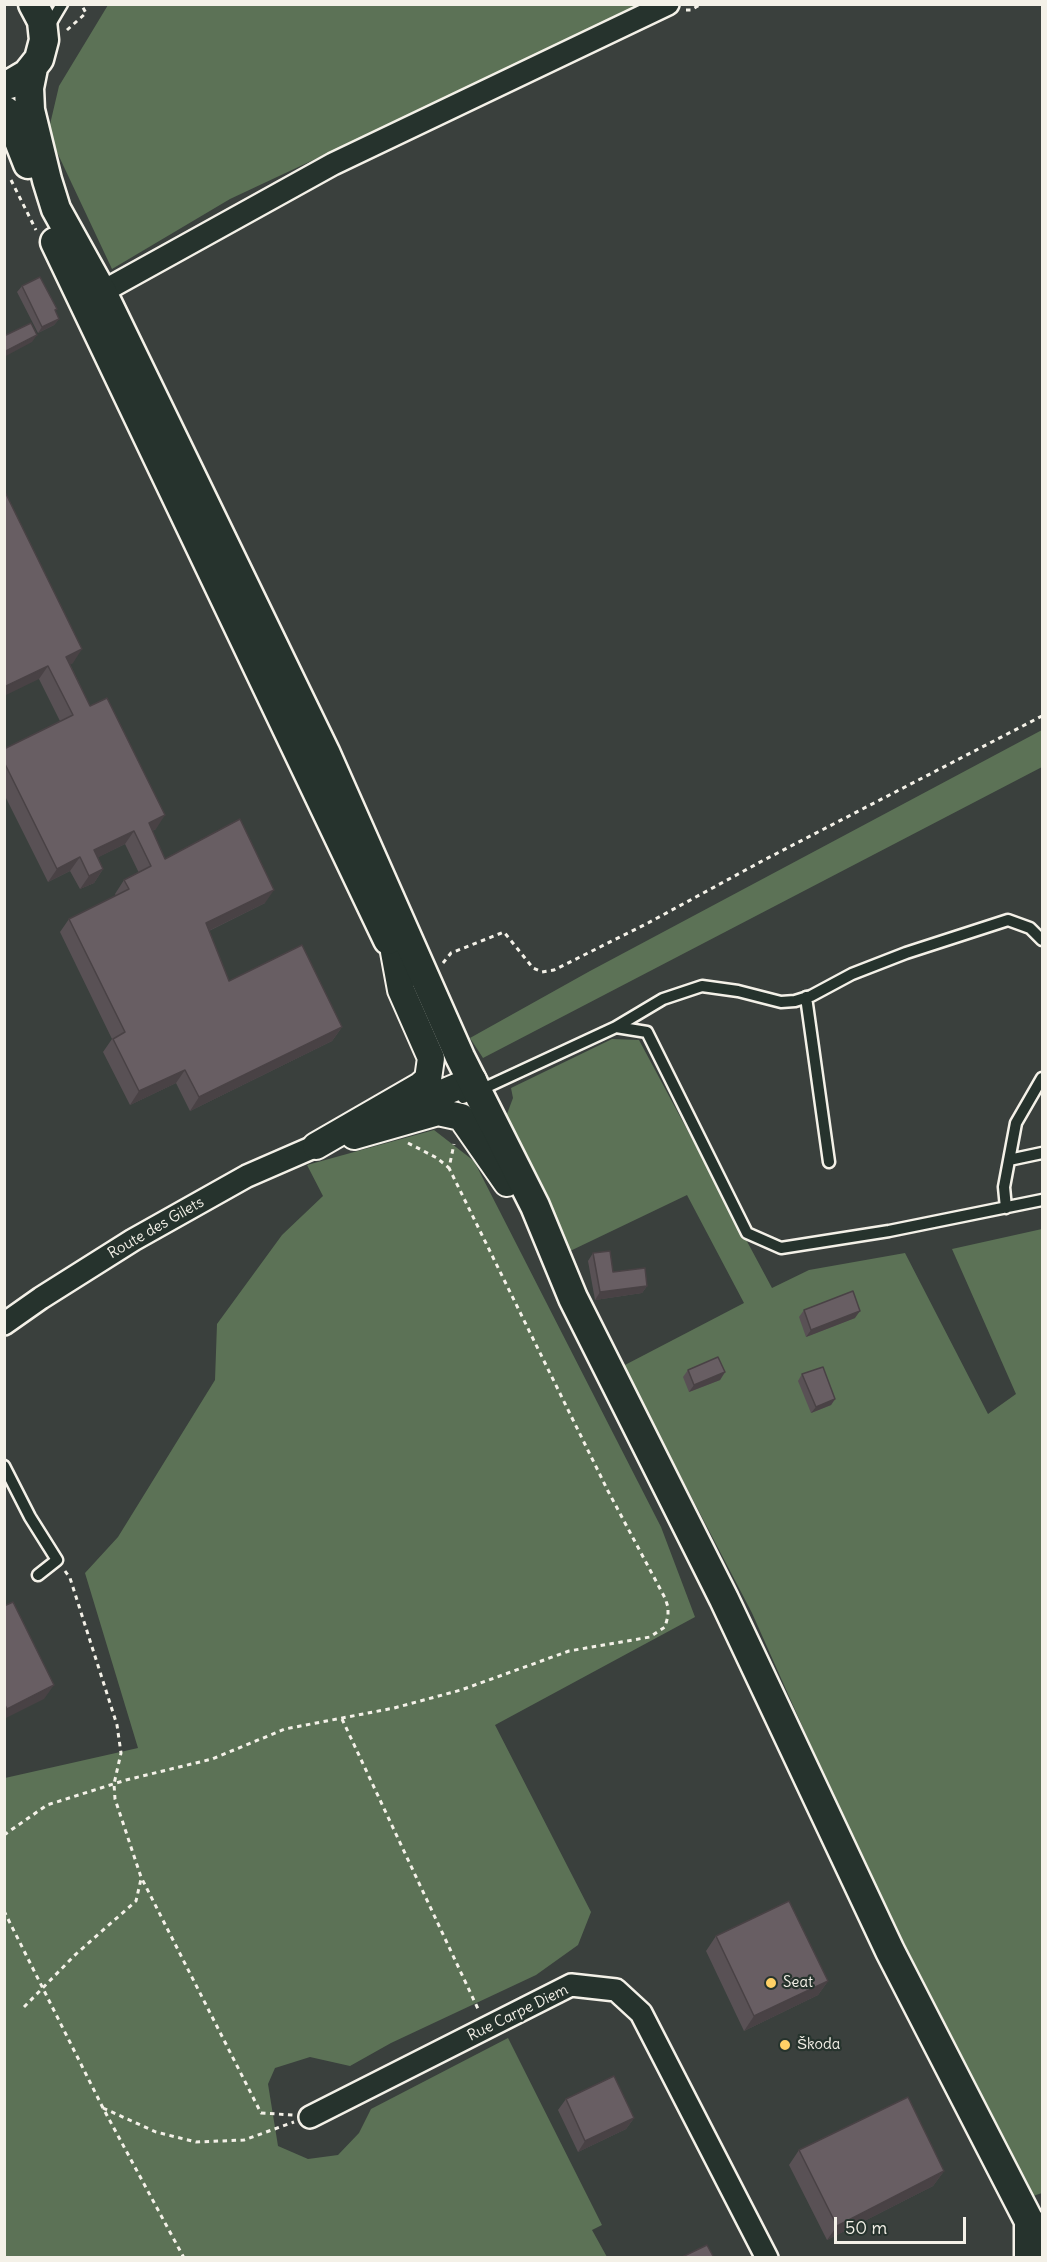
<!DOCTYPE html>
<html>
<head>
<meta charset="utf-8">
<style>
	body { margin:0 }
	#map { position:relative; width:1047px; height:2262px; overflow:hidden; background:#3a403d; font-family:Delius,sans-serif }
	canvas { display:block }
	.frame { position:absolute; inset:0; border:6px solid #f4f1e8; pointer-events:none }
	.scale { position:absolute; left:834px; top:2217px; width:132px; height:27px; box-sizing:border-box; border:3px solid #f4f1e8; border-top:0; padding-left:8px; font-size:18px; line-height:21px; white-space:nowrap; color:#f4f1e8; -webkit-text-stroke:4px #26332d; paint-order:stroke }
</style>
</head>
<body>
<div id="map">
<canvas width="1047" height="2262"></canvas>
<div class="frame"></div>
<div class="scale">50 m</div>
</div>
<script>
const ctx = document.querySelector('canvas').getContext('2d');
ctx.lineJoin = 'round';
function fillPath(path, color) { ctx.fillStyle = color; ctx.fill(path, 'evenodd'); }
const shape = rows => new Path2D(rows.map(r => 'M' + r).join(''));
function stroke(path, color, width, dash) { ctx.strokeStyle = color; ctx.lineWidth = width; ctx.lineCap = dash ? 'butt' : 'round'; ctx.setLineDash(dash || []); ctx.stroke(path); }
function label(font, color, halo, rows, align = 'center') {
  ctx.font = font + ' Delius,sans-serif'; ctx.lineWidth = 4.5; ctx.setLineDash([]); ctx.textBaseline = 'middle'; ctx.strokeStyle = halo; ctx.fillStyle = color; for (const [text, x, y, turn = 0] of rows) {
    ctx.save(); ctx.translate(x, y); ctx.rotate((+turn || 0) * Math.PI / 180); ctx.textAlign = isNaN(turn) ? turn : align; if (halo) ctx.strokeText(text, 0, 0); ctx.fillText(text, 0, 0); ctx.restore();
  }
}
fillPath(shape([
	[108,5,644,5,230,199,112,269,48,133,59,86],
	[1042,730,1042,767,483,1058,470,1038,590,971],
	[612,1039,639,1040,772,1288,809,1270,905,1253,988,1414,1016,1394,952,1249,1042,1229,1042,2193,1030,2197,861,1858,752,1613,623,1366,744,1303,687,1195,568,1252,506,1123,507,1114,513,1098,511,1088],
	[434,1130,474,1161,661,1527,695,1617,495,1725,591,1912,578,1945,536,1975,391,2043,350,2066,310,2057,275,2068,268,2084,278,2146,308,2159,338,2155,359,2133,371,2109,508,2038,602,2225,592,2230,607,2257,5,2257,5,1778,138,1748,85,1573,118,1537,215,1380,217,1324,282,1235,323,1196,307,1165]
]), '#5c7256');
const service = shape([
	[49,26,62,4],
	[806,997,829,1162],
	[616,1027,663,999,702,986,738,991,781,1002,795,1001,811,996,852,974,906,953,1008,920,1030,928,1042,940],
	[463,1098,616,1027,647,1032,747,1233,781,1248,889,1231,1042,1200],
	[1009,1160,1042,1153],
	[1006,1208,1004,1187,1016,1123,1042,1078],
	[4,1466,30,1517,57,1560,38,1575]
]);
const minor = shape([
	[91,298,333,164,668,4],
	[4,1324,41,1298,133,1240,247,1176,316,1146],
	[310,2117,571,1985,616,1990,641,2013,767,2258]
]);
const tertiary = shape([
	[407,1108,473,1080],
	[354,1136,438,1112,461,1117,507,1183],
	[316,1146,420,1086,428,1079,431,1058,401,990,394,952]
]);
const secondary = shape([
	[33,68,29,88,30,110,47,180,56,209,102,292,325,752,460,1057,535,1206,573,1298,724,1599,890,1951,1029,2221,1042,2232],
	[4,85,10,84,27,74,39,59,44,40,42,21,33,4],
	[4,110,8,113,28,164],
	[55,242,388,940],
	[1029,2258,1029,2221]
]);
stroke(service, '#f4f1e8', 15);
stroke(minor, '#f4f1e8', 26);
stroke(tertiary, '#f4f1e8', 30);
stroke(secondary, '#f4f1e8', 33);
stroke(shape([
	[686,10,691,10,701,4],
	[67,30,86,13,81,4],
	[11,180,36,230],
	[443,963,451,953,504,932,533,968,542,972,554,970,648,923,764,860,1042,716],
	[408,1143,437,1158,449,1168],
	[65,1571,70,1578,117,1725,121,1753,114,1784,115,1799,141,1877,261,2113,293,2115],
	[342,1719,479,2011],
	[4,1835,47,1805,126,1780,212,1759,285,1729,394,1708,461,1690,569,1651,650,1637,665,1627,668,1616,668,1607,665,1598,608,1491,449,1168,454,1144],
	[4,1911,103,2108,184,2258],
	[24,2007,76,1954,136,1901,141,1879],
	[103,2108,156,2132,196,2142,244,2140,294,2122]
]), '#f4f1e8', 3, [4.5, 4.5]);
stroke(service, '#26332d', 10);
stroke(minor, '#26332d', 21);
stroke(tertiary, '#26332d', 26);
stroke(secondary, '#26332d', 28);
fillPath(shape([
	[22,286,57,309,55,311,59,319,54,325,38,333,17,292],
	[4,490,73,663,70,664,90,706,156,829,152,831,165,859,265,903,209,931,229,981,342,1027,332,1041,190,1111,176,1083,130,1105,103,1052,112,1039,60,932,69,919,116,896,115,894,124,880,139,873,125,844,98,857,103,869,94,883,80,889,70,871,48,882,4,794,4,749,60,721,39,679],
	[593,1253,613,1272,647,1286,642,1293,595,1300,588,1261],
	[804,1310,855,1318,806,1337,799,1317],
	[688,1370,725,1372,720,1380,689,1392,683,1377],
	[802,1374,835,1399,831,1405,811,1413,798,1381],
	[716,1936,828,1981,818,1995,744,2031,706,1951],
	[566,2099,634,2118,626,2129,578,2152,558,2110],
	[799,2150,944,2171,933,2186,827,2240,789,2165]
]), '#595155');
fillPath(shape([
	[59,319,54,325,38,333,42,327],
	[37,335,32,342,4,357,4,352],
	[82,649,73,663,57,670,66,657],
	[48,666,39,679,4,696,4,687],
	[165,815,156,829,140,837,149,823],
	[134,831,125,844,85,864,94,850],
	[80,857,70,871,48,882,57,869],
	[103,869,94,883,80,889,89,876],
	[274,890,265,903,196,937,206,923],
	[342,1027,332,1041,190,1111,199,1097],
	[185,1070,176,1083,130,1105,139,1091],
	[647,1286,642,1293,595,1300,600,1292],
	[860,1311,855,1318,806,1337,811,1330],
	[725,1372,720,1380,689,1392,694,1385],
	[835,1399,831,1405,811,1413,816,1407],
	[54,1685,44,1699,4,1719,4,1713,7,1709],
	[828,1981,818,1995,744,2031,754,2016],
	[634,2118,626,2129,578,2152,585,2141],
	[944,2171,933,2186,827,2240,837,2226]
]), '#494245');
const building = shape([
	[40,277,57,309,55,310,59,319,42,327,22,286,40,277],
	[31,323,37,335,4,352,4,336,31,323],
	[4,490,82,649,66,657,90,706,107,698,165,815,149,823,165,859,240,819,274,890,206,923,229,981,302,945,342,1027,199,1097,185,1070,139,1091,113,1039,125,1032,69,919,129,889,124,880,151,866,134,831,94,850,103,869,89,876,80,857,57,869,4,762,4,749,73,715,48,666,4,687,4,490],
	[610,1251,613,1272,645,1268,647,1286,600,1292,593,1253,610,1251],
	[853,1291,860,1311,811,1330,804,1310,853,1291],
	[718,1357,725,1372,694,1385,688,1370,718,1357],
	[823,1367,835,1399,816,1407,802,1374,823,1367],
	[13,1602,54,1685,7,1709,4,1703,4,1606,13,1602],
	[789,1901,828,1981,754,2016,716,1936,789,1901],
	[614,2076,634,2118,585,2141,566,2099,614,2076],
	[908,2097,944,2171,837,2226,799,2150,908,2097],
	[707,2245,714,2258,680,2258,707,2245]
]);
fillPath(building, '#685e63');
stroke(building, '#494245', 1.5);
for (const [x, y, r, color] of [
	[771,1983,6,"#ffd166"],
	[785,2045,6,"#ffd166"]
]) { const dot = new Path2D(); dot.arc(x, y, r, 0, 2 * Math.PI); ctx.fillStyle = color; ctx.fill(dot); stroke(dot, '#26332d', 2); }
label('15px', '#f4f1e8', '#26332d', [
	["Route des Gilets",156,1228,-30],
	["Rue Carpe Diem",518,2013,-26]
]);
label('15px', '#f4f1e8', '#26332d', [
	["Seat",783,1983],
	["Škoda",797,2045]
], 'left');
</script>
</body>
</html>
